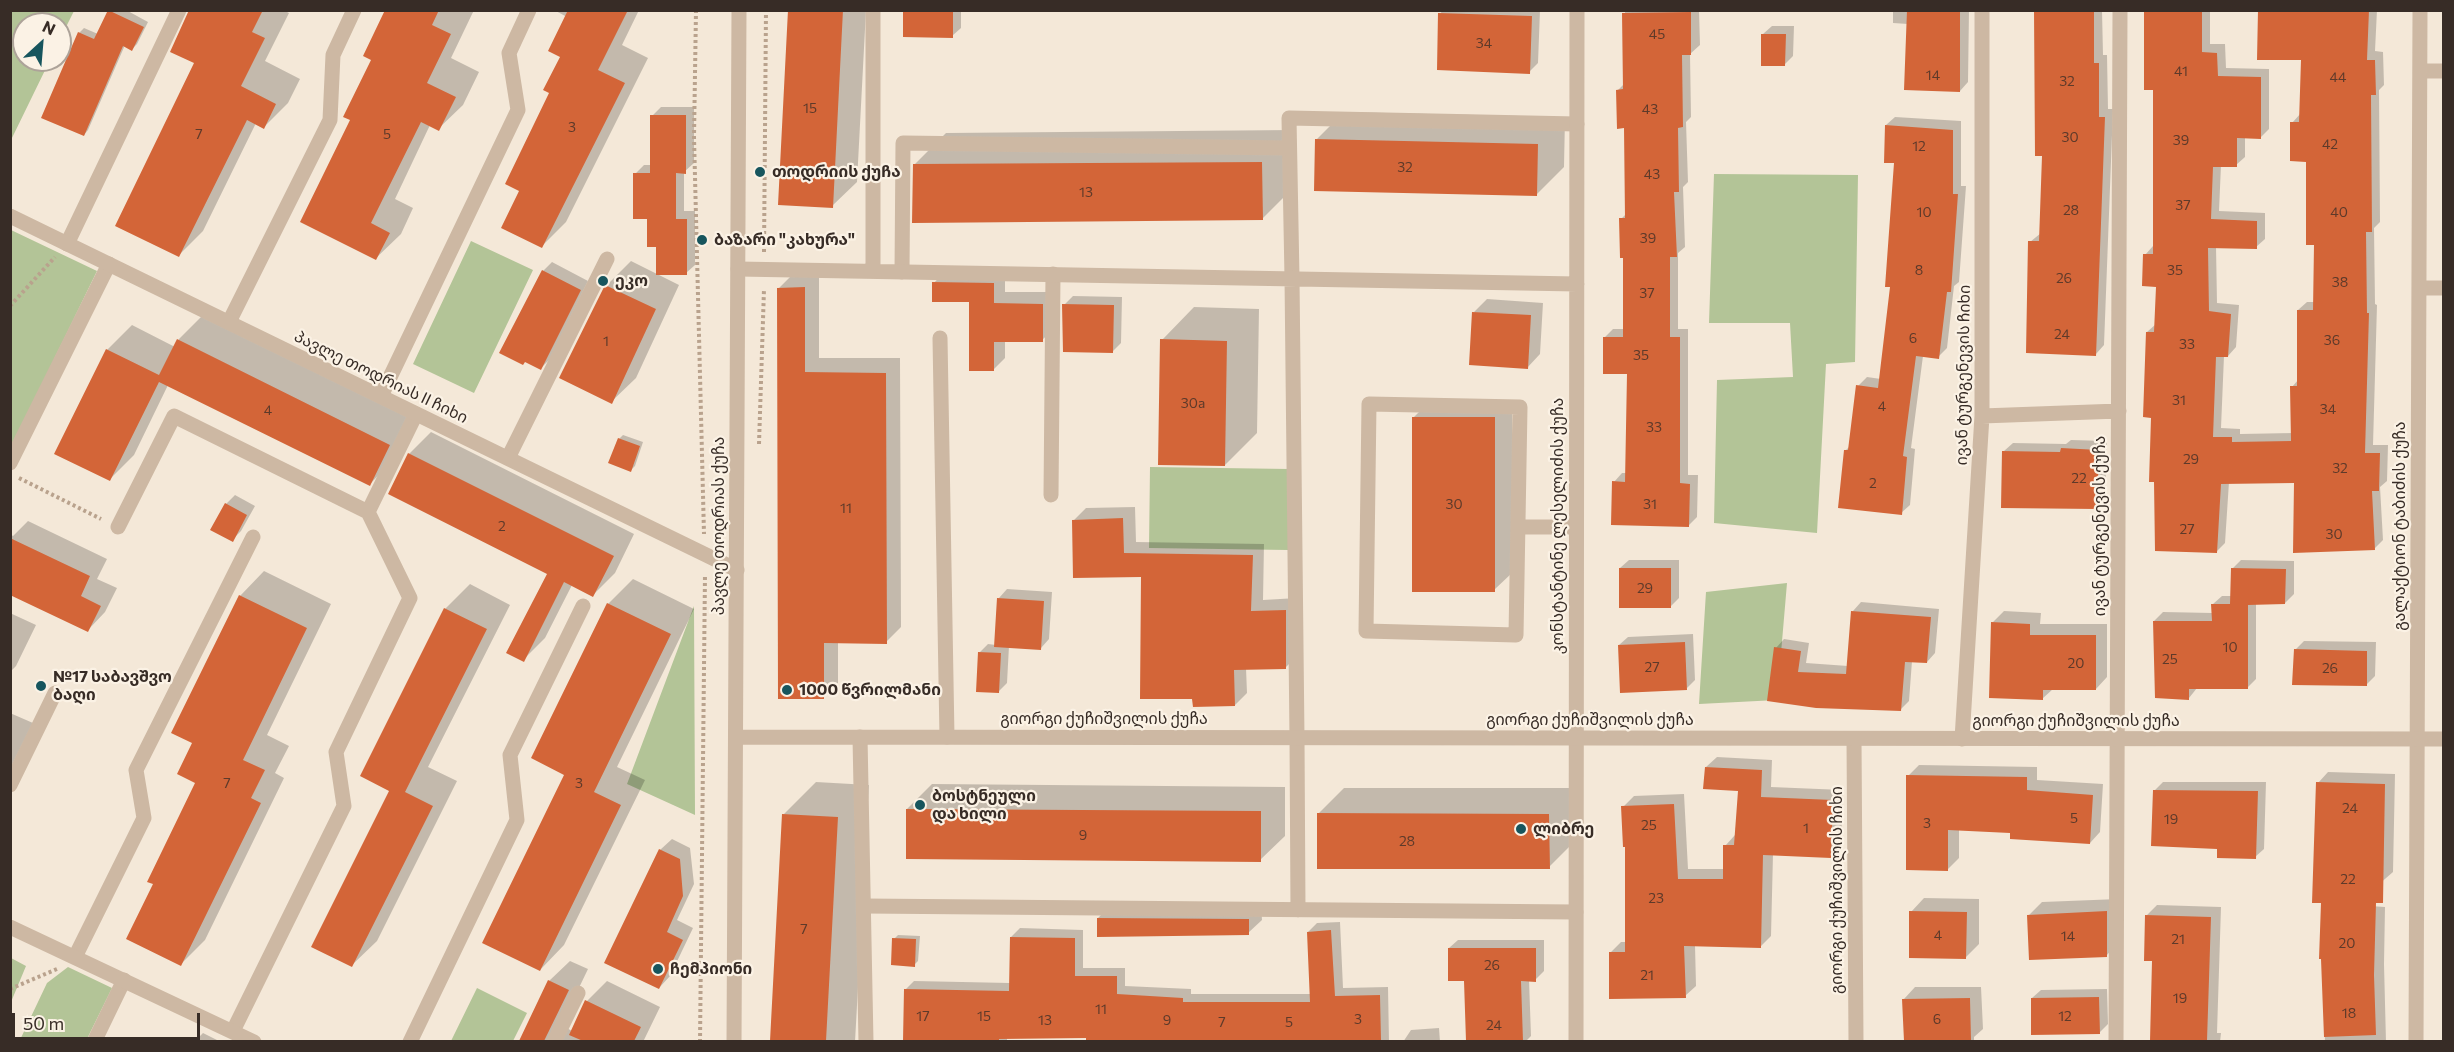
<!DOCTYPE html>
<html>
<head>
<meta charset="utf-8">
<style>
	body { margin:0 }
	#map { position:relative; width:2454px; height:1052px; overflow:hidden; background:#f4e8d8; font-family:Commissioner,sans-serif }
	canvas { display:block }
	.frame { position:absolute; inset:0; border:12px solid #372c26; pointer-events:none }
	.north { position:absolute; left:12px; top:12px; width:60px; height:60px; box-sizing:border-box; background:#fbf2e5; border:2px solid #ada399; border-radius:50%; rotate:26deg; font-size:16px; font-weight:700; line-height:24px; text-align:center; color:#372c26 }
	.north::after { content:''; display:block; margin:auto; width:21px; height:27px; background:#17555d; clip-path:polygon(50% 0,100% 100%,50% 72%,0 100%) }
	.scale { position:absolute; left:12px; top:1013px; width:188px; height:27px; box-sizing:border-box; border:3px solid #372c26; border-top:0; padding-left:8px; font-size:18px; line-height:21px; white-space:nowrap; color:#372c26; -webkit-text-stroke:4px #fbf2e5; paint-order:stroke }
</style>
</head>
<body>
<div id="map">
<canvas width="2454" height="1052"></canvas>
<div class="frame"></div>
<div class="north">N</div>
<div class="scale">50 m</div>
</div>
<script>
const ctx = document.querySelector('canvas').getContext('2d');
ctx.lineJoin = 'round';
function fillPath(path, color) { ctx.fillStyle = color; ctx.fill(path, 'evenodd'); }
const shape = rows => new Path2D(rows.map(r => 'M' + r).join(''));
function stroke(path, color, width, dash) { ctx.strokeStyle = color; ctx.lineWidth = width; ctx.lineCap = dash ? 'butt' : 'round'; ctx.setLineDash(dash || []); ctx.stroke(path); }
function label(font, color, halo, rows, align = 'center') {
  ctx.font = font + ' Commissioner,"Noto Sans Georgian",sans-serif'; ctx.lineWidth = 4.5; ctx.setLineDash([]); ctx.textBaseline = 'middle'; ctx.strokeStyle = halo; ctx.fillStyle = color; for (const [text, x, y, turn = 0] of rows) {
    ctx.save(); ctx.translate(x, y); ctx.rotate((+turn || 0) * Math.PI / 180); ctx.textAlign = isNaN(turn) ? turn : align; if (halo) ctx.strokeText(text, 0, 0); ctx.fillText(text, 0, 0); ctx.restore();
  }
}
fillPath(shape([
	[11,10,74,11,60,39,60,24,24,24,24,60,50,60,11,140],
	[1714,174,1858,175,1855,362,1826,364,1817,533,1714,523,1717,380,1793,377,1790,323,1709,323],
	[11,230,97,271,11,448],
	[471,241,533,270,474,393,413,364],
	[1150,467,1289,469,1288,550,1149,548],
	[1787,583,1777,700,1699,704,1706,592],
	[694,606,695,815,627,784],
	[11,958,26,966,11,1002],
	[68,967,112,988,86,1041,19,1042,47,983],
	[477,988,527,1013,513,1041,451,1041]
]), '#b3c497');
fillPath(shape([
	[110,10,126,10,148,22,137,44,132,49,125,45,88,130,84,135,79,33,84,28,98,34],
	[189,10,283,10,289,13,265,61,300,79,288,103,264,127,256,123,203,231,179,255,196,62],
	[387,10,474,10,451,58,479,72,463,105,438,129,430,125,395,199,413,208,401,234,376,258,352,119,373,60],
	[554,10,639,10,622,45,648,58,566,222,542,246,521,191,562,56,567,17],
	[789,10,866,10,857,182,832,206],
	[904,10,961,10,961,28,952,36],
	[1443,10,1540,10,1538,63,1529,72,1440,14],
	[1625,10,1699,10,1700,45,1690,54,1691,117,1686,122,1688,182,1683,187,1685,247,1678,253,1678,329,1688,329,1688,475,1698,475,1697,517,1688,526,1614,482,1622,473,1627,473,1629,372,1604,338,1613,329,1624,329,1625,257,1621,219,1627,213,1625,127,1618,90,1625,83],
	[1893,10,1969,10,1968,82,1960,91,1908,24,1893,23],
	[2035,10,2102,10,2103,55,2107,55,2108,109,2113,109,2104,345,2096,354,2030,242,2041,233,2043,155],
	[2145,10,2210,10,2210,44,2225,44,2226,68,2269,69,2269,129,2261,137,2245,137,2245,157,2236,165,2221,165,2219,211,2265,213,2265,239,2256,247,2216,246,2217,303,2239,305,2236,347,2228,356,2224,356,2221,428,2240,429,2240,434,2293,433,2292,387,2298,380,2298,310,2307,302,2315,302,2316,243,2308,160,2292,123,2301,113,2303,59,2259,10,2377,10,2375,51,2383,52,2384,85,2379,90,2380,222,2374,228,2375,304,2377,305,2373,445,2388,445,2387,481,2380,487,2383,540,2374,549,2296,481,2229,482,2225,543,2216,552,2153,417,2144,416,2147,332,2156,324,2157,285,2145,255,2153,246,2154,89],
	[1772,26,1794,26,1793,56,1784,65,1763,34],
	[661,107,694,107,694,163,684,172,684,211,695,211,695,265,686,273,658,246,635,174,644,165,652,165,652,116],
	[1344,112,1565,117,1564,167,1536,195,1316,140],
	[1895,117,1961,121,1961,186,1966,186,1959,282,1954,286,1947,348,1938,357,1923,356,1911,448,1915,449,1910,505,1901,513,1845,451,1850,446,1858,386,1867,377,1881,379,1892,286,1896,162,1886,125],
	[1294,130,1294,187,1262,219,914,165,946,133],
	[631,261,679,285,636,378,611,402,561,377,606,286],
	[552,262,588,281,550,359,541,368,526,361,543,271],
	[945,271,1005,272,1005,292,1052,292,1054,329,1042,340,1005,340,1005,358,993,370,970,300,934,283],
	[794,273,819,273,819,358,900,358,901,627,886,642,838,642,838,683,823,698,779,288],
	[1073,296,1122,297,1121,343,1112,352,1064,305],
	[1487,299,1543,303,1540,354,1527,368,1474,312],
	[1194,307,1259,309,1257,433,1225,465,1162,340],
	[203,315,414,420,394,459,370,484,168,385,134,455,110,479,107,350,132,325,175,347,179,339],
	[1431,400,1512,400,1512,573,1494,590,1414,417],
	[431,432,634,534,615,573,593,595,572,585,545,638,523,660,549,573,409,454],
	[623,435,643,442,635,466,631,470,619,439],
	[2071,440,2107,441,2105,499,2096,507,2004,451,2013,443,2066,444],
	[235,495,255,506,241,531,232,540,226,504],
	[1135,507,1136,542,1264,544,1263,600,1297,598,1298,655,1286,667,1246,668,1247,693,1235,705,1194,698,1142,575,1074,520,1086,508],
	[28,521,107,559,97,579,117,588,105,612,88,630,10,593,10,534,13,536],
	[1629,560,1679,560,1679,598,1670,607,1620,568],
	[2241,560,2294,561,2294,594,2285,603,2256,603,2256,679,2247,688,2197,688,2189,698,2154,621,2163,612,2213,613,2213,604,2222,596,2231,596,2232,569],
	[264,571,331,604,267,735,289,746,275,773,284,778,205,940,181,964,155,883,197,782,194,743,240,596],
	[633,579,694,609,617,767,645,780,564,945,540,970,566,774,608,604],
	[470,584,510,605,428,767,457,781,377,941,352,965,391,790,445,609],
	[1007,589,1052,592,1049,639,1041,648,1009,646,1007,683,998,692,979,653,988,644,996,645,999,598],
	[1861,602,1939,609,1935,653,1927,662,1912,661,1909,701,1900,710,1816,707,1776,648,1784,639,1809,643,1806,663,1848,666,1853,611],
	[2004,611,2041,613,2040,624,2107,624,2107,677,2096,689,2053,689,2042,699,1992,623],
	[10,613,36,625,16,666,10,672],
	[1693,634,1695,680,1687,688,1619,645,1628,637],
	[2304,641,2376,642,2375,676,2366,685,2295,650],
	[10,713,33,723,10,769],
	[1717,757,1772,760,1771,787,1843,790,1841,846,1830,856,1773,854,1771,936,1761,946,1695,945,1696,986,1685,996,1610,953,1621,942,1627,942,1626,845,1623,807,1634,796,1684,794,1688,869,1724,869,1725,846,1735,835,1740,790,1706,767],
	[1919,765,2037,767,2037,780,2103,784,2100,832,2090,843,2011,831,1959,829,1959,858,1948,869,1908,776],
	[2328,772,2395,774,2393,872,2355,905,2385,907,2384,964,2386,1042,2325,1042,2318,783],
	[816,782,869,785,855,1042,771,1042,783,815],
	[2163,782,2266,782,2264,849,2255,857,2154,791],
	[932,784,1285,787,1285,836,1260,860,907,809],
	[1344,788,1575,788,1575,841,1549,867,1318,814],
	[672,839,690,848,694,884,677,920,693,928,670,976,659,988,660,850],
	[1924,898,1979,899,1979,944,1966,957,1911,912],
	[2119,899,2119,942,2106,956,2029,915,2042,902],
	[1111,905,1261,906,1262,920,1248,933,1098,918],
	[2157,905,2221,907,2217,1033,2221,1033,2220,1042,2148,1042,2152,1038,2154,959,2147,915],
	[1340,922,1343,988,1388,987,1389,1042,1087,1042,1087,1037,1007,1037,1007,1042,904,1042,906,989,914,981,1010,983,1011,937,1020,928,1083,930,1083,968,1125,968,1125,986,1191,989,1191,994,1311,994,1308,932,1317,923],
	[898,935,920,936,918,961,914,965,894,939],
	[1458,940,1544,940,1544,971,1535,980,1529,980,1531,1036,1525,1042,1467,1042,1465,980,1449,948],
	[570,961,588,969,565,1017,565,1027,572,1031,587,1001,607,981,660,1007,643,1042,521,1042,549,981],
	[1915,987,1981,987,1983,1029,1974,1037,1974,1042,1905,1042,1904,999],
	[2107,989,2108,1024,2099,1033,2032,998,2041,990],
	[1439,1028,1440,1042,1403,1042,1411,1030],
	[203,1033,221,1042,194,1042]
]), '#0003');
fillPath(shape([
	[108,10,144,27,132,51,123,46,84,136,41,118,78,32,94,39],
	[189,10,263,10,252,32,265,38,241,86,276,104,264,129,247,120,179,257,115,226,194,63,170,52],
	[385,10,439,10,432,25,451,34,427,83,456,97,439,131,421,122,371,223,390,233,376,260,300,222,350,120,343,117,371,60,363,56],
	[568,10,628,10,598,70,625,83,542,248,501,228,519,191,505,184,549,93,543,90,560,57,548,51],
	[788,10,843,10,833,208,778,205],
	[903,10,953,10,953,38,903,37],
	[1907,10,1960,10,1960,92,1904,90],
	[2034,10,2094,10,2094,63,2099,63,2099,117,2105,117,2096,356,2026,353,2028,241,2039,241,2042,156,2035,156],
	[2144,10,2202,10,2202,52,2217,53,2218,76,2261,77,2261,139,2237,138,2237,167,2213,167,2211,219,2257,221,2257,249,2208,248,2209,311,2231,314,2228,357,2216,357,2213,437,2232,437,2232,442,2291,441,2290,386,2297,386,2297,310,2313,310,2314,245,2306,245,2306,162,2290,161,2290,122,2299,122,2301,60,2257,60,2258,10,2369,10,2367,60,2375,60,2376,95,2371,95,2372,232,2366,232,2367,313,2369,313,2365,453,2380,453,2379,491,2372,491,2375,550,2293,553,2294,483,2221,484,2217,553,2155,551,2154,482,2149,482,2151,418,2143,417,2146,332,2154,332,2156,287,2142,286,2143,254,2153,254,2153,90,2144,90],
	[1691,12,1691,55,1682,55,1683,127,1678,128,1679,192,1674,192,1677,257,1670,257,1670,337,1680,337,1680,483,1690,484,1689,527,1611,525,1612,481,1625,482,1627,374,1603,374,1603,337,1623,337,1623,258,1620,258,1619,218,1625,218,1624,128,1617,129,1616,90,1623,89,1622,13],
	[1438,13,1532,16,1530,74,1437,70],
	[1761,34,1786,34,1785,66,1761,66],
	[650,115,686,115,686,174,676,173,676,219,687,219,687,275,656,275,656,247,647,247,647,219,633,219,633,173,650,173],
	[1885,125,1953,130,1953,194,1958,194,1951,292,1947,292,1939,359,1916,356,1903,456,1907,457,1902,515,1838,508,1844,450,1848,450,1856,385,1878,388,1890,287,1885,287,1894,163,1884,163],
	[1315,139,1538,144,1537,196,1314,191],
	[1262,162,1263,220,912,223,913,164],
	[542,270,581,290,541,370,525,362,523,365,499,353],
	[932,282,994,283,994,303,1043,304,1043,342,994,342,994,371,969,371,969,302,932,302],
	[605,285,656,309,612,404,559,378],
	[805,287,805,372,886,373,887,644,824,643,824,699,778,699,777,288],
	[1062,304,1114,305,1113,353,1063,352],
	[1472,312,1531,315,1528,369,1469,365],
	[177,339,390,445,370,486,159,382,110,481,54,454,106,349,159,375],
	[1160,339,1227,341,1225,466,1158,465],
	[1412,417,1495,417,1495,592,1412,592],
	[618,438,640,446,631,472,608,463],
	[2061,448,2099,450,2097,509,2001,508,2002,451,2060,452],
	[408,453,614,556,593,597,564,582,524,662,506,653,547,574,388,494],
	[225,503,247,515,233,542,210,530],
	[1123,518,1124,553,1253,555,1251,611,1286,610,1286,669,1234,670,1235,706,1193,707,1192,699,1140,699,1141,577,1073,578,1072,520],
	[10,538,90,576,81,596,101,606,88,632,10,595],
	[1619,568,1671,568,1671,608,1619,608],
	[2231,568,2286,569,2285,604,2248,605,2248,689,2189,689,2189,700,2155,698,2153,621,2212,621,2211,604,2230,604],
	[239,595,307,628,243,760,265,770,251,798,261,803,181,966,126,939,153,884,147,882,195,783,177,774,192,743,171,733],
	[997,598,1044,601,1041,650,994,647],
	[607,603,671,634,594,792,621,805,540,971,482,943,564,775,531,758],
	[444,608,487,629,405,792,433,806,352,967,311,947,389,791,360,776],
	[1851,611,1931,617,1927,663,1905,662,1901,711,1816,708,1767,701,1774,647,1801,651,1798,672,1846,674],
	[1991,622,2030,624,2030,635,2096,635,2096,690,2043,690,2043,700,1989,698],
	[1685,642,1687,690,1620,693,1618,645],
	[2294,649,2367,651,2367,686,2292,685],
	[978,652,1001,653,999,693,976,692],
	[1705,767,1762,770,1761,797,1833,800,1831,858,1763,855,1761,948,1684,946,1686,998,1609,999,1609,952,1625,952,1625,847,1623,847,1621,806,1674,804,1678,879,1723,879,1723,845,1734,845,1738,791,1703,789],
	[1906,775,2027,777,2027,790,2093,795,2090,844,2010,839,2010,833,1948,830,1948,871,1906,870],
	[2316,782,2385,784,2383,903,2376,903,2374,975,2376,1035,2324,1037,2321,959,2319,959,2321,903,2312,903],
	[2153,790,2258,791,2256,859,2217,858,2217,849,2151,846],
	[906,809,1261,811,1261,862,906,859],
	[1317,813,1549,814,1550,869,1317,869],
	[782,814,838,817,826,1041,770,1041],
	[659,849,680,859,683,896,667,932,683,940,659,989,604,963],
	[1909,911,1967,912,1966,959,1909,958],
	[2107,911,2107,957,2029,960,2027,915],
	[2145,915,2211,917,2207,1041,2150,1041,2152,961,2144,961],
	[1097,918,1249,919,1249,935,1097,937],
	[1331,930,1335,996,1380,995,1381,1041,1086,1041,1086,1038,999,1039,999,1041,903,1041,904,989,1009,991,1010,937,1075,938,1075,976,1117,976,1117,994,1183,998,1183,1002,1310,1002,1307,932],
	[892,938,916,939,915,967,891,965],
	[1448,948,1536,948,1536,982,1521,981,1523,1041,1466,1041,1464,981,1448,981],
	[548,980,569,990,544,1041,519,1041],
	[2099,997,2100,1034,2031,1035,2031,998],
	[1970,998,1971,1041,1904,1041,1902,999],
	[585,1000,641,1027,634,1041,583,1041,569,1035]
]), '#d36538');
stroke(shape([
	[696,10,694,137,704,534],
	[764,252,766,10],
	[10,306,55,257],
	[759,444,764,289],
	[19,478,101,519],
	[10,989,57,969],
	[700,1042,705,574]
]), '#b9a28d', 4, [3, 3]);
stroke(shape([
	[67,244,179,10],
	[902,272,903,143,1289,148],
	[1292,278,1289,118,1577,124],
	[229,322,330,120,333,55,354,10],
	[940,338,947,737],
	[381,396,518,110,509,53,529,10],
	[1369,404,1520,407,1516,635,1366,631,1369,404],
	[508,458,607,259],
	[10,463,109,264],
	[1051,495,1053,274],
	[118,527,174,416,368,512,416,414],
	[1518,527,1576,527],
	[1297,738,1298,910],
	[10,785,55,693],
	[864,906,1576,912],
	[75,957,144,818,136,770,253,537],
	[233,1031,344,806,336,752,410,598,368,512],
	[94,1042,124,980],
	[410,1042,517,820,510,755,583,606],
	[554,1042,578,993]
]), '#cdb8a3', 15);
stroke(shape([
	[873,10,873,271],
	[2420,71,2444,71],
	[10,216,737,570],
	[738,269,1577,284],
	[1292,278,1297,738],
	[2419,288,2444,288],
	[1982,416,2119,411],
	[860,737,866,1042],
	[1854,739,1856,1042],
	[1962,739,1982,416,1982,10],
	[10,927,254,1042],
	[1576,1042,1577,10],
	[2116,1042,2120,10],
	[2416,1042,2420,10]
]), '#cdb8a3', 15);
stroke(shape([
	[736,737,2444,739],
	[734,1042,739,10]
]), '#cdb8a3', 15);
for (const [x, y, r, color] of [
	[760,172,6,"#17555d"],
	[702,240,6,"#17555d"],
	[603,281,6,"#17555d"],
	[41,686,6,"#17555d"],
	[787,690,6,"#17555d"],
	[920,805,6,"#17555d"],
	[1521,829,6,"#17555d"],
	[658,969,6,"#17555d"]
]) { const dot = new Path2D(); dot.arc(x, y, r, 0, 2 * Math.PI); ctx.fillStyle = color; ctx.fill(dot); stroke(dot, '#fbf2e5', 2); }
label('14px', '#5e3a2a', null, [
	["45",1657,34],
	["34",1484,43],
	["41",2181,71],
	["14",1933,75],
	["44",2338,77],
	["32",2067,81],
	["15",810,108],
	["43",1650,109],
	["3",572,127],
	["7",199,134],
	["5",387,134],
	["30",2070,137],
	["39",2181,140],
	["42",2330,144],
	["12",1919,146],
	["32",1405,167],
	["43",1652,174],
	["13",1086,192],
	["37",2183,205],
	["28",2071,210],
	["10",1924,212],
	["40",2339,212],
	["39",1648,238],
	["8",1919,270],
	["35",2175,270],
	["26",2064,278],
	["38",2340,282],
	["37",1647,293],
	["24",2062,334],
	["6",1913,338],
	["36",2332,340],
	["1",606,341],
	["33",2187,344],
	["35",1641,355],
	["31",2179,400],
	["30a",1193,403],
	["4",1882,406],
	["34",2328,409],
	["4",268,410],
	["33",1654,427],
	["29",2191,459],
	["32",2340,468],
	["22",2079,478],
	["2",1873,483],
	["30",1454,504],
	["31",1650,504],
	["11",846,508],
	["2",502,526],
	["27",2187,529],
	["30",2334,534],
	["29",1645,588],
	["10",2230,647],
	["25",2170,659],
	["20",2076,663],
	["27",1652,667],
	["26",2330,668],
	["7",227,783],
	["3",579,783],
	["24",2350,808],
	["5",2074,818],
	["19",2171,819],
	["3",1927,823],
	["25",1649,825],
	["1",1806,828],
	["9",1083,835],
	["28",1407,841],
	["22",2348,879],
	["23",1656,898],
	["7",804,929],
	["4",1938,935],
	["14",2068,936],
	["21",2178,939],
	["20",2347,943],
	["26",1492,965],
	["21",1647,975],
	["19",2180,998],
	["11",1101,1009],
	["18",2349,1013],
	["17",923,1016],
	["15",984,1016],
	["12",2065,1016],
	["3",1358,1019],
	["6",1937,1019],
	["13",1045,1020],
	["9",1167,1020],
	["7",1222,1022],
	["5",1289,1022],
	["24",1494,1025]
]);
label('bold 16px', '#372c26', '#fbf2e5', [
	["თოდრიის ქუჩა",772,172],
	["ბაზარი \"კახურა\"",714,240],
	["ეკო",615,281],
	["№17 საბავშვო",53,677],
	["ბაღი",53,695],
	["1000 წვრილმანი",799,690],
	["ბოსტნეული",932,796],
	["და ხილი",932,814],
	["ლიბრე",1533,829],
	["ჩემპიონი",670,969]
], 'left');
label('16px', '#372c26', '#fbf2e5', [
	["ივან ტურგენევის ჩიხი",1963,375,-89],
	["პავლე თოდრიას II ჩიხი",381,377,26],
	["პავლე თოდრიას ქუჩა",719,526,-90],
	["კონსტანტინე ლესელიძის ქუჩა",1558,526,-90],
	["ივან ტურგენევის ქუჩა",2100,526,-90],
	["გალაქტიონ ტაბიძის ქუჩა",2400,526,-90],
	["გიორგი ქუჩიშვილის ქუჩა",1104,719],
	["გიორგი ქუჩიშვილის ქუჩა",1590,720],
	["გიორგი ქუჩიშვილის ქუჩა",2076,721],
	["გიორგი ქუჩიშვილის ჩიხი",1837,890,-90]
]);
</script>
</body>
</html>
